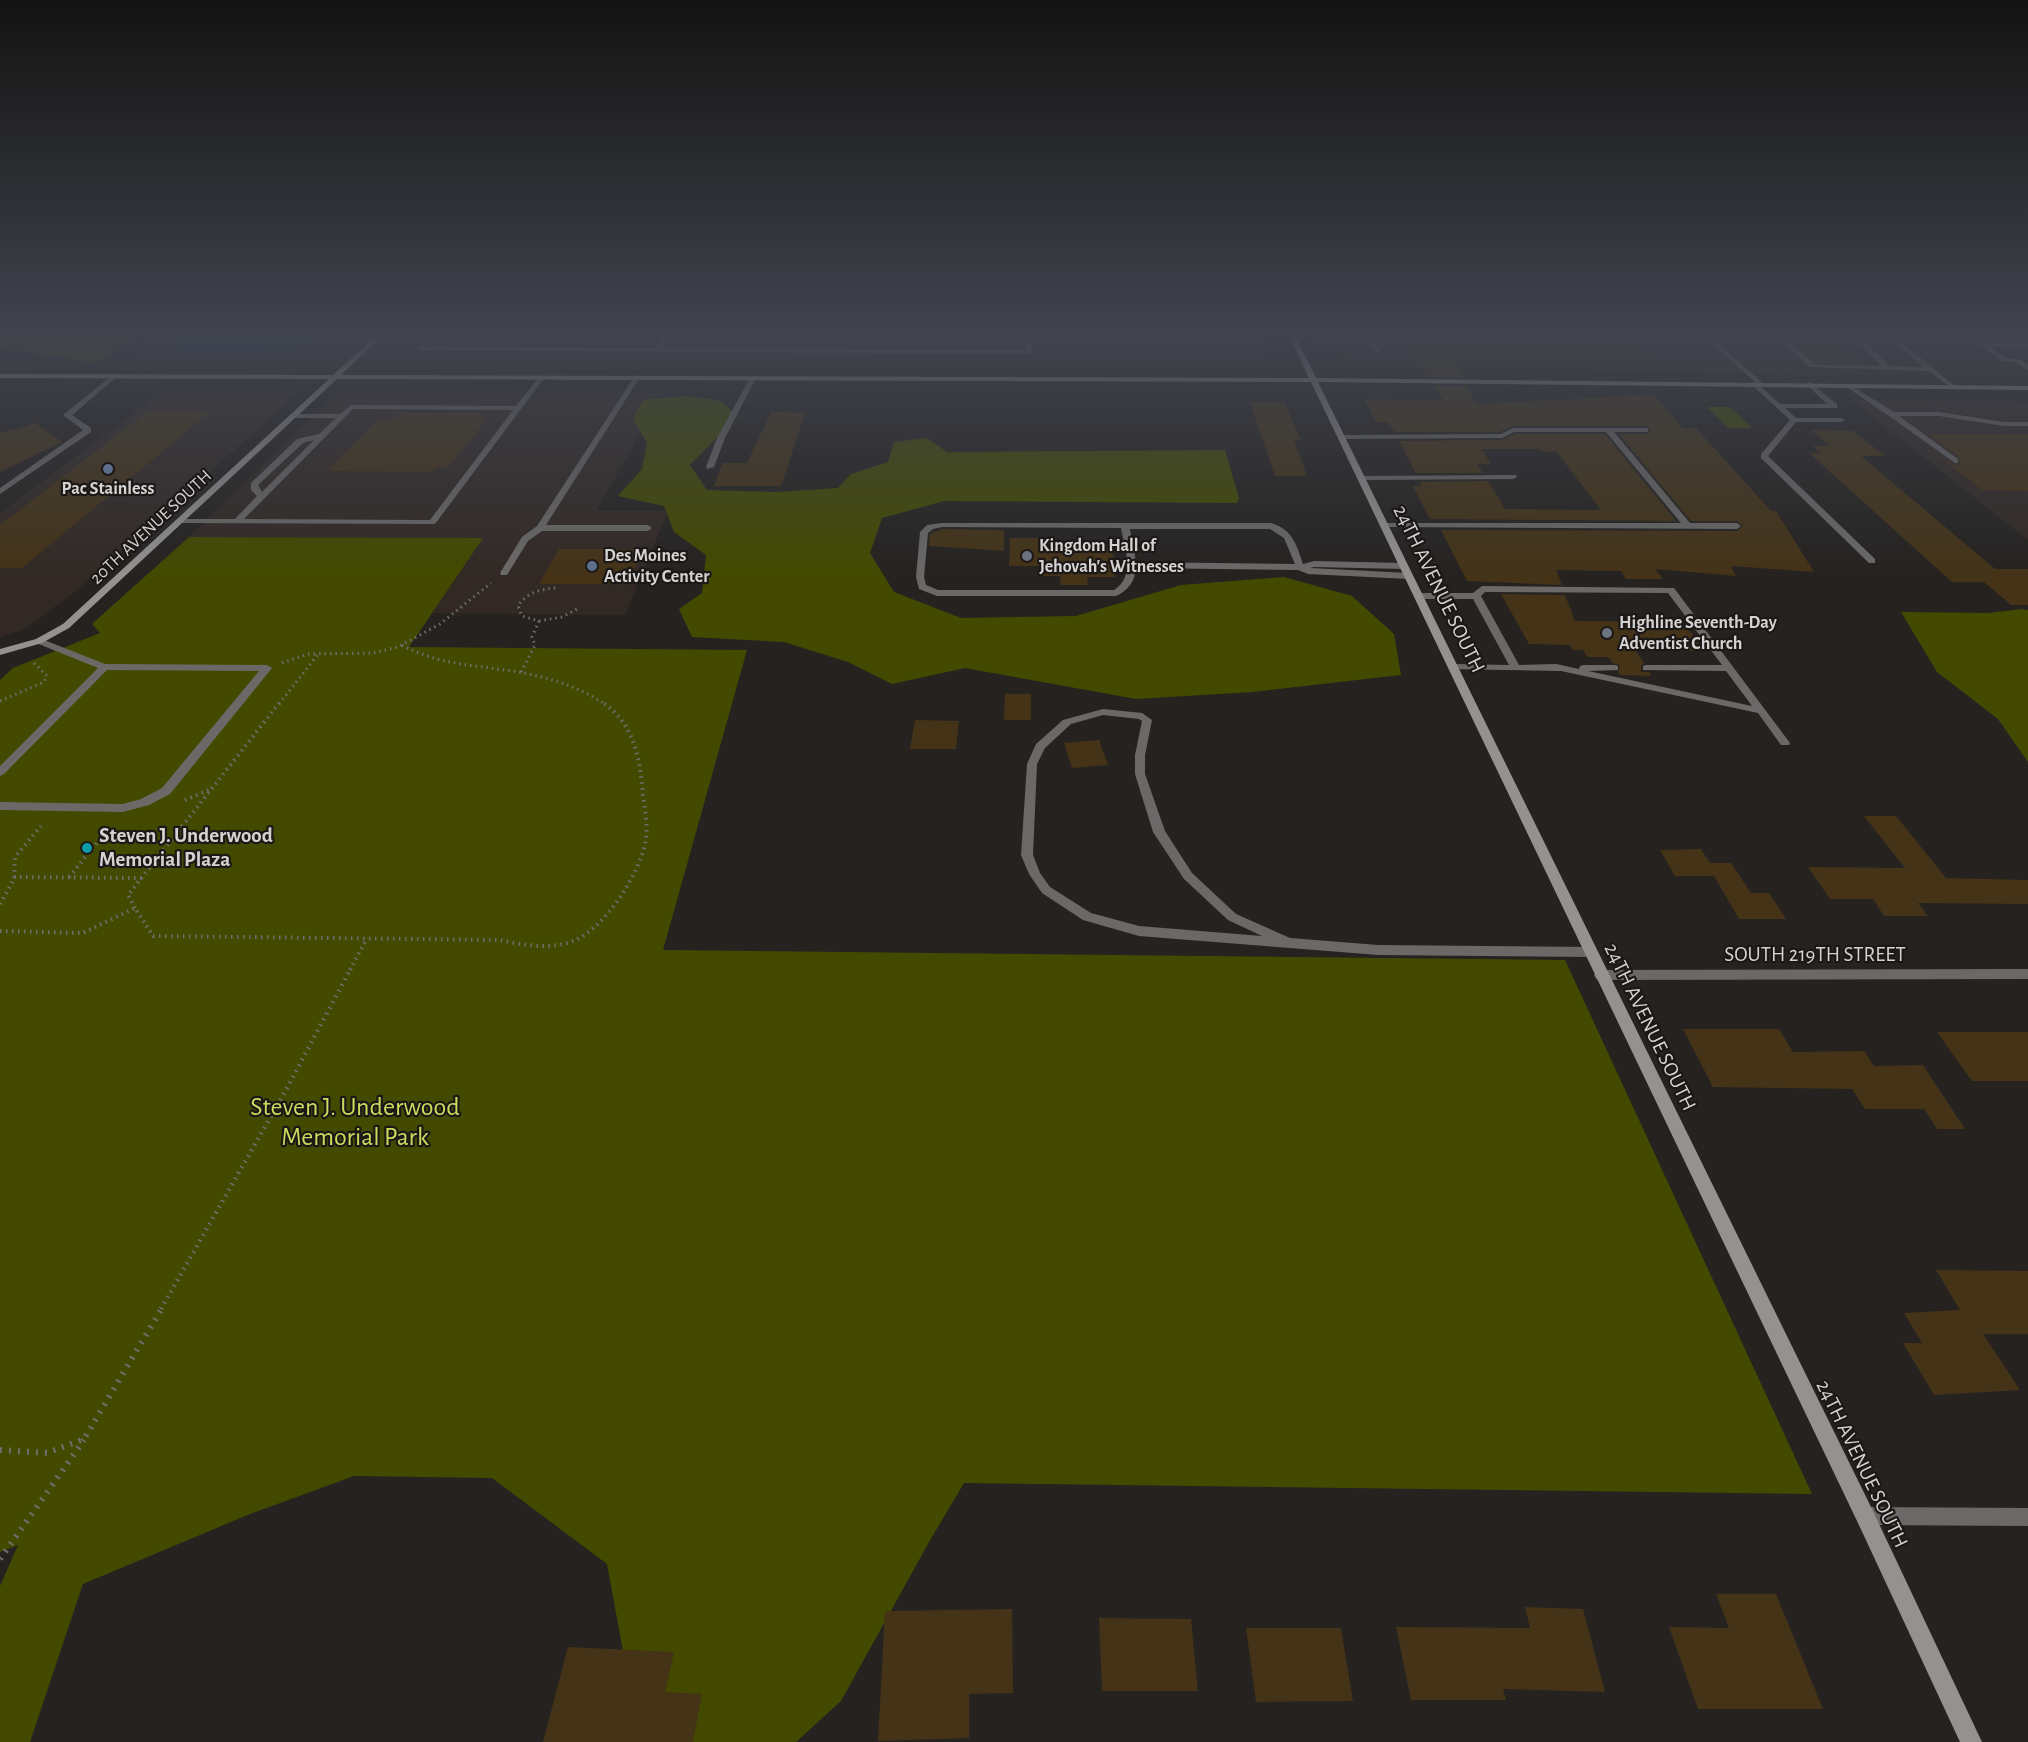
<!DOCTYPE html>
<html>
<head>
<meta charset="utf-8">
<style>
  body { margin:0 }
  canvas { display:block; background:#252220 }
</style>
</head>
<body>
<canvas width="2028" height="1742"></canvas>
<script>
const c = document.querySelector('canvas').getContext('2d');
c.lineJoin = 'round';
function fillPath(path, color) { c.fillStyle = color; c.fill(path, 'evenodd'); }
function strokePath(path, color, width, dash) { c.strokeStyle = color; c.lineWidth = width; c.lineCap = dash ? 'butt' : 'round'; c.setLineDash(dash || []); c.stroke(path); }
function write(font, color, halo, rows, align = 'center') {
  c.font = font + ' "Alegreya Sans",sans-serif'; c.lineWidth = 4.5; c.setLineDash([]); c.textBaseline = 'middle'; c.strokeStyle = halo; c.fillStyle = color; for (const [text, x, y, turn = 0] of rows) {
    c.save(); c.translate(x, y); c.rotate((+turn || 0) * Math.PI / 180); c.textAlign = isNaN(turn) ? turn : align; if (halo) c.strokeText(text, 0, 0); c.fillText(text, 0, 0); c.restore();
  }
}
fillPath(new Path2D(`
  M168 331H1259L1270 362 121 364Z
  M1308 331H2011L2028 343V377L1388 368 1333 353Z
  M168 388 303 389 75 592 23 630 0 637V513Z
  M340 390 663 393 597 510 668 511 625 615 432 613 482 538 189 537Z
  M1851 399 2028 402V540Z`), '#322925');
fillPath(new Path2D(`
  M0 331H143L95 363 0 347Z
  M687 396 720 401 738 416 690 465 707 490 775 492 838 488 851 474 888 462 894 442 927 438 947 452 1225 450 1239 498 1237 503 944 501 882 518 870 553 894 592 961 618 1076 616 1181 585 1284 577 1352 596 1394 634 1401 675 1252 692 1136 699 965 668 892 684 848 662 784 642 692 637 679 609 702 593 706 555 674 532 664 506 618 496 642 469 647 443 633 419 643 400Z
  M1707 407H1730L1752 428H1728Z
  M189 537 483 538 409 647 747 650 663 950 1565 960 1812 1494 964 1483 929 1542 841 1701 796 1742H663L638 1732 607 1564 492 1478 354 1476 250 1514 83 1584 30 1742H0V1586L18 1545 0 1552V680L13 668 100 633 92 624Z
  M2022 609 2028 610V762L1998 719 1937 672 1901 612 1988 613Z`), '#434a00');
fillPath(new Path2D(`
  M187 331H323C316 336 308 343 300 346 286 352 190 355 175 350L173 347Z`), '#0a4170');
fillPath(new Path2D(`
  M1398 331H1623L1652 359H1456L1464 377H1428Z
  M1782 331 1824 333 1855 363H1816Z
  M1434 386H1467L1475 404 1654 395 1683 428H1696L1771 511H1776L1814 572 1731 566 1736 576 1655 569 1663 579H1626L1621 571 1556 570 1562 585 1467 581 1441 530 1737 531 1743 526 1737 521H1691L1619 434H1648L1650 432 1648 426H1513L1500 432H1394L1389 422H1376L1364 399 1443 400Z
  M1250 402H1284L1301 440H1294L1307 476H1275Z
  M147 412H210L22 568H0V525Z
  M771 412 805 413 781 486H714L723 463H747Z
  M400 413H480L476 418H488L448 467H437L432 472 328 471 378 419H394Z
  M35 423 62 442 0 472V433Z
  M1811 430 1853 431 1885 456H1861L1995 569H2028V605H2011L1984 582H1952L1809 453H1821L1813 446H1830Z
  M1515 434H1605L1676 521 1430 519 1413 486H1422L1420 482 1488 481 1505 509 1601 510 1556 451 1543 452 1539 449H1481L1491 464H1477L1483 473H1416L1399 441 1502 440Z
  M1929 434H2028V491L1982 490 1929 448 1954 465H1960L1959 457Z
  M942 529 1004 530V551L929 546 930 534Z
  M1010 538H1055V546H1112L1115 577H1087L1088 585H1061L1060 576H1043V566H1009Z
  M559 549H644L627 584H539Z
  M1501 594 1565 595 1575 621 1683 622 1704 651 1635 650 1644 663 1641 666V672H1649L1651 676 1620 675 1618 672 1620 665 1612 663 1608 657H1587L1583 650H1573L1570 645 1529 644Z
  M1005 694H1031V720H1004Z
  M915 720 959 721 956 749H910Z
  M1099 740 1108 765 1072 768 1064 743Z
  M1864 816H1896L1946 878 2028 880V904L1918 903 1928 916H1884L1873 899H1830L1808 867 1905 868Z
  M1701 849 1710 863H1731L1751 893H1769L1786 919H1739L1714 876H1675L1660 850Z
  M1683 1029H1779L1793 1052 1864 1051 1874 1066 1923 1065 1965 1129H1937L1924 1109H1865L1852 1089 1713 1087Z
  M1937 1032H2028V1081H1972Z
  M1936 1270 2028 1271V1334H1983L2020 1390 1934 1395 1903 1343H1922L1904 1313 1960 1310Z
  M1716 1594H1776L1823 1709H1698L1669 1627 1729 1628Z
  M1525 1607 1583 1609 1605 1692 1503 1689 1506 1700H1411L1396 1627 1530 1628Z
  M1012 1609 1013 1693 969 1694V1738L878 1741 885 1611Z
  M1099 1618 1191 1619 1198 1691H1102Z
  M1246 1628H1341L1353 1701 1256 1702Z
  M568 1647 674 1652 665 1692 702 1694 693 1742H543Z`), '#443317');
strokePath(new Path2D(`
  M1825 340 1836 339`), '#706d6c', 2, [1, 3]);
strokePath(new Path2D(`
  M539 621 562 617 577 609
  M402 645C434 663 469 665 505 670 541 675 574 684 605 704
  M282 663 308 654 373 653 398 647 440 624 491 583
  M521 672 535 645 532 637 539 621 522 616 518 606C527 592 541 589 557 588
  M0 701 44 682 47 676 33 662
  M279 704 319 653`), '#706d6c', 3, [1.5, 4]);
strokePath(new Path2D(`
  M185 800 211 789
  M14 877 142 878
  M69 877 110 827
  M0 904 14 879 15 857 41 826
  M135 908 128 895 280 702
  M0 931 83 933 135 908 153 936 500 940C522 945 551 950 573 941 605 929 640 873 646 840 648 825 645 810 643 795 640 759 635 724 602 702
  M350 970 367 938`), '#706d6c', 4, [1.5, 4.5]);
strokePath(new Path2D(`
  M161 1309 286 1090 351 968`), '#706d6c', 4.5, [1.5, 5]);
strokePath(new Path2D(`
  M0 1450 47 1453 84 1439 162 1308
  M0 1559 84 1440`), '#706d6c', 6, [2, 7]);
fillPath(new Path2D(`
  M433 331H440L425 347 655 348 666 331H672L661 348 1026 350 1025 331H1031L1032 352 1029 354 417 350V348Z
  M1363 331H1369L1380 352H1376Z
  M1697 331H1704L1763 383V385L1760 386 1780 404H1827L1807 385V383L1809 382 1837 404V408H1785L1796 418H1841L1845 420 1841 422H1796L1768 456 1875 559V563H1869L1761 458V454L1790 420 1751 384 1755 382Z
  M1772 331H1779L1815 365 1882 366 1846 331H1853L1890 366 1924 367 1881 331H1888L1956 387 1951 388 1929 371 1809 367Z
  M2028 334V338H2017L2028 344V347H1990L2006 358 2019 359 2028 365V370L2015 362 2002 361 1980 345 1983 343 2018 344 2008 337V335Z
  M637 375 640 377 546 525H648L652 528 648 531H542L528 541 507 575H501L500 573 522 537 537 526 634 377Z
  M540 376 545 377 435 524 179 523 175 521 179 519H235L257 496 251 490V483L297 439 319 434 336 418H294L290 416 291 414H340L351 405 516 406ZM353 409 513 410 430 520 244 519ZM314 440 262 492 258 485 303 443Z
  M753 376 756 378 725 438 714 467 707 469 706 467 717 438 750 378Z
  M1847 383 1894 412H1939L2004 422H2028V426H2004L1939 416H1899L1958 459V463H1955L1889 416 1845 386 1844 385Z
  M1516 475 1517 477 1513 479 1362 480 1358 478 1362 476Z
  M942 523H1271C1292 529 1297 545 1303 564L1314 561 1404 563 1408 566 1404 569 1314 567 1310 568 1409 573 1413 576 1409 579 1308 574 1298 570 1136 568C1135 581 1128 591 1116 596H937L919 589 916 577 920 532 927 525ZM942 527 1121 528C1125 550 1136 576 1114 590H938L926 585 924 577 928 533 933 529ZM1130 529H1270L1284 538 1295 564 1136 562Z
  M1482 586 1674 588 1790 743 1789 745H1781L1758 713 1561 671 1450 669 1448 667 1453 664 1509 665 1473 599H1419L1414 596 1419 593H1473ZM1485 592 1668 593 1722 665H1646L1643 666V670L1726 671 1752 706 1588 671 1618 670V666L1615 665H1583L1580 666 1579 669 1556 664 1519 665 1481 596Z
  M39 638 105 664 267 665 272 668 170 794 149 805 123 812 0 810V802L123 804 141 799 162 788 259 671 107 670 4 774 0 776V766L98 668 36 643V639Z
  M1103 709 1142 713 1152 720 1145 755V774L1165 831 1192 873 1236 914 1290 938 1378 945 1590 947 1595 949 1596 952 1595 955 1590 957 1378 955 1139 936 1083 920 1042 893 1029 874 1021 855 1027 764 1036 744 1063 720ZM1103 715 1139 719 1142 721 1135 755V774L1153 832 1184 879 1228 920 1262 936 1139 926 1091 913 1050 887 1040 873 1033 855 1037 764 1045 748 1071 724Z`), '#6b6968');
fillPath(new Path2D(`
  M114 374 119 375 72 415 91 428V432L0 494V488L83 430 63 415Z
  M1513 428H1648V432H1614L1690 523H1737L1741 526 1737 529 1385 527 1381 525 1382 523H1681L1606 432H1514L1502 438 1342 439 1338 437 1342 435 1501 434Z
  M2028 969V979L1601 980 1596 979 1594 975 1596 971 1601 970Z
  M1865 1507 2028 1508V1526L1865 1525 1858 1523 1856 1516 1858 1509Z`), '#6b6968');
fillPath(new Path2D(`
  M381 331H388L341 375 1309 378 1287 331H1293L1316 378 2028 386V390L1318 382 1872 1509 1982 1742H1960L1858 1523 1311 382 337 379 69 628 42 643 0 655V649L36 639 63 624 329 379 0 378V374L333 375Z`), '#949190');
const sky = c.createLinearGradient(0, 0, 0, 575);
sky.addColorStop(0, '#141312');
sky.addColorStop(0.58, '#40444e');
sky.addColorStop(1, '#40444e00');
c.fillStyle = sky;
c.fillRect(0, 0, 2028, 575);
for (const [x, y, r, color] of [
  [108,469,6,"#5c6f8a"],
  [1027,556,6,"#6b7280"],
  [592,566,6,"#5c6f8a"],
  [1607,633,6,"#6b7280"],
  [87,848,6,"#0f9aa8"]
]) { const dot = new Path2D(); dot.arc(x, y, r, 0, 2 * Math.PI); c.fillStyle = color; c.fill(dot); strokePath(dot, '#1c1817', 2); }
write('bold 18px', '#d5d3d2', '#1c1817', [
  ["Pac Stainless",108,489,"center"],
  ["Kingdom Hall of",1039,546],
  ["Jehovah's Witnesses",1039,567],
  ["Des Moines",604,556],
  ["Activity Center",604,577],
  ["Highline Seventh-Day",1619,623],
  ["Adventist Church",1619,644]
], 'left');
write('18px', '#d5d3d2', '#1c1817', [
  ["20TH AVENUE SOUTH",151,527,-43]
]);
write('21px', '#d5d3d2', '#1c1817', [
  ["24TH AVENUE SOUTH",1439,589,64],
  ["SOUTH 219TH STREET",1815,955],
  ["24TH AVENUE SOUTH",1650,1027,64],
  ["24TH AVENUE SOUTH",1862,1464,64]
]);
write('bold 21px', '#d5d3d2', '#1c1817', [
  ["Steven J. Underwood",99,836],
  ["Memorial Plaza",99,860]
], 'left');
write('26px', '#cbdc5d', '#1c1817', [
  ["Steven J. Underwood",355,1107],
  ["Memorial Park",355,1137]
]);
</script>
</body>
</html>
